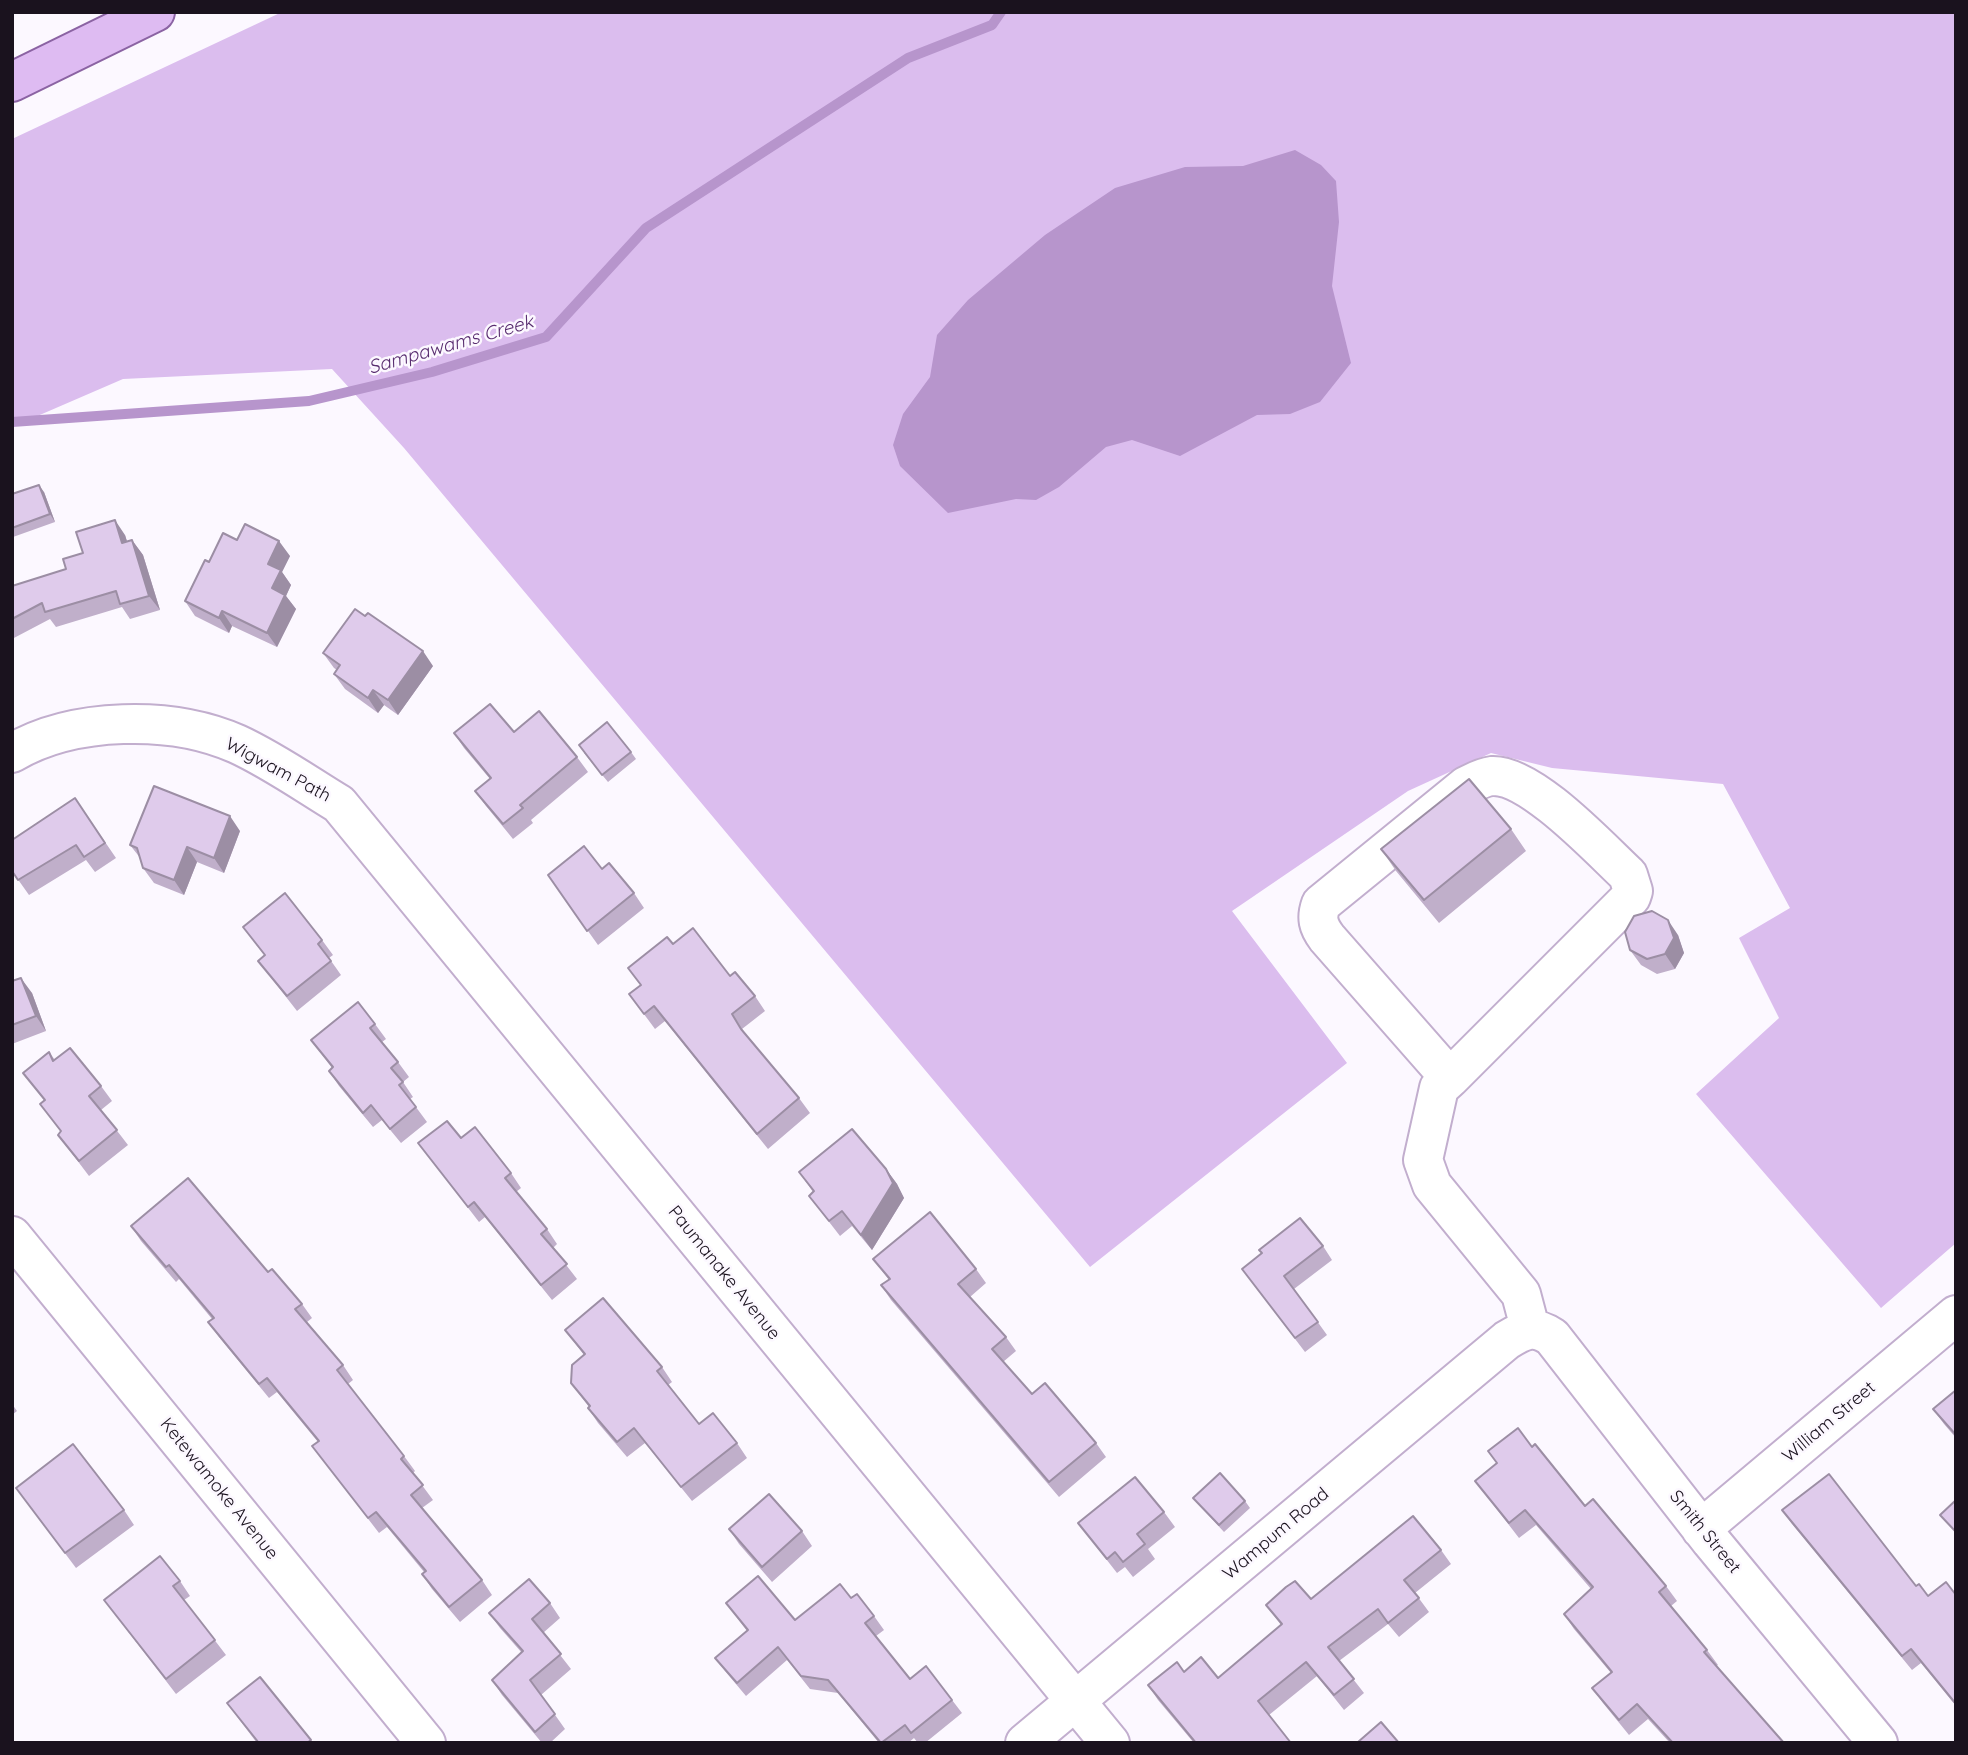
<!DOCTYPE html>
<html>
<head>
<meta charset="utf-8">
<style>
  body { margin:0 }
  #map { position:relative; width:1968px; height:1755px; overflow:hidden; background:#fcf8ff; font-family:Quicksand,sans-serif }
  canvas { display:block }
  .frame { position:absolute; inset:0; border:14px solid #1a121e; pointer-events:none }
</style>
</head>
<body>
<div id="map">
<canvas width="1968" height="1755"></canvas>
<div class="frame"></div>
</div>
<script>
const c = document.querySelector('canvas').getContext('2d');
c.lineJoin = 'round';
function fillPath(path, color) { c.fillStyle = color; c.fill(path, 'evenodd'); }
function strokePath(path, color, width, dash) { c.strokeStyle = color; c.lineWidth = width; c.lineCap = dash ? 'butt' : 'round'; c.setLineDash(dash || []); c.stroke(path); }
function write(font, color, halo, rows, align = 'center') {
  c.font = font + ' Quicksand,sans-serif'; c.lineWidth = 5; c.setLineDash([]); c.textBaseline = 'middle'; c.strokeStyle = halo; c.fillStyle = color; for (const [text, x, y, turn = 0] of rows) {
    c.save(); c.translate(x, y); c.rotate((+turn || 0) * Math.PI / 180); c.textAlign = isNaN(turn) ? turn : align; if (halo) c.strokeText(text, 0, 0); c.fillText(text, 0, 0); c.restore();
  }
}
fillPath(new Path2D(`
  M282 12H1956V1243L1881 1308 1696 1094 1779 1018 1739 938 1790 908 1723 784 1552 768 1491 753 1408 791 1232 911 1347 1063 1090 1267 404 448 332 369 123 379 12 427V139Z`), '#dbbdee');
fillPath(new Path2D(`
  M1295 150 1321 165 1336 181 1339 222 1332 286 1351 363 1320 402 1290 414 1257 415 1180 456 1132 440 1106 447 1059 487 1036 500 1016 499 948 513 900 466 893 445 903 414 930 377 937 335 968 300 1045 235 1115 188 1185 167 1243 166Z`), '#b795cc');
strokePath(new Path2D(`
  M12 422 309 401 432 372 546 337 646 228 908 58 992 25 1001 12`), '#b795cc', 10);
const minor = new Path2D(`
  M12 753C73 717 172 715 237 744 272 760 306 784 339 804L1110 1743
  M1450 1078 1327 938C1318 926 1316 918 1321 904L1466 786C1474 782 1483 777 1492 776 1531 774 1600 849 1628 875L1633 891 1631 897 1450 1078 1439 1088 1423 1160 1432 1185 1521 1294 1530 1328
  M12 1236 426 1743
  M1701 1529 1956 1315
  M1025 1743 1507 1340C1525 1329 1534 1325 1552 1337L1711 1541 1878 1743`);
const major = new Path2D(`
  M12 82 155 12`);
strokePath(minor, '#c2aece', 42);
strokePath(major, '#8b63a3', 42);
strokePath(minor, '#fff', 38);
strokePath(major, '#debbf2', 38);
fillPath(new Path2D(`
  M44 492 55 522 13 537 12 535V494Z
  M125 535 127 541 132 540 143 555 160 610 130 619 122 607 56 627 50 619 12 639V586L66 569 83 553Z
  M237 540 290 556 282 572 291 585 286 596 296 609 277 647 232 626 229 633 195 616 185 601 209 562Z
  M323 653 433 666 398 715 384 705 378 713 345 689 334 674 337 670 334 668Z
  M514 732 577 757 588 772 531 820 533 823 513 839 486 806 475 791 490 779 464 748 454 733Z
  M631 752 636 759 608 782 584 753Z
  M75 798 116 858 95 872 86 860 29 895 12 871Z
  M1511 829 1526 851 1439 923 1396 871 1381 849Z
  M240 831 224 873 197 862 184 895 154 883 143 868 141 859 130 845Z
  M602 869 634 893 644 908 598 945 548 875Z
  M243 927 322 940 333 955 329 958 341 975 297 1011 258 961 265 956Z
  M1678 935 1684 953 1675 969 1657 974 1641 965 1630 950Z
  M673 944 730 976 755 996 765 1011 742 1029 747 1036 799 1098 810 1113 768 1149 665 1021 655 1029 629 994 641 986 628 968Z
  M12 977 14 981 32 993 46 1031 12 1044Z
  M375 1024 386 1039 382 1042 398 1062 409 1077 403 1082 413 1097 410 1099 427 1122 401 1143 382 1120 373 1127 339 1086 329 1071 332 1068 311 1040Z
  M49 1052 55 1060 101 1086 112 1101 101 1110 128 1145 89 1176 58 1135 61 1132 40 1104 44 1100 23 1073Z
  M461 1138 511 1173 521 1188 516 1192 547 1229 557 1244 553 1248 577 1279 552 1300 485 1217 479 1222 418 1143Z
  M886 1169 897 1184 904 1198 872 1250 852 1226 840 1236 809 1196 813 1192 799 1172Z
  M131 1226 268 1272 302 1304 312 1318 307 1322 343 1365 353 1380 348 1384 404 1456 415 1471 413 1473 433 1500 422 1508 482 1580 492 1595 460 1622 432 1589 422 1574 424 1572 387 1527 379 1533 312 1446 318 1442 277 1392 269 1398 219 1337 208 1322 212 1319 179 1279 176 1282 141 1241Z
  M1323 1246 1332 1260 1294 1289 1327 1335 1305 1352 1242 1269 1262 1253Z
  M873 1259 976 1269 986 1283 970 1297 1006 1337 1016 1351 1003 1362 1032 1394 1096 1443 1106 1457 1059 1497 891 1300 881 1285 889 1280Z
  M565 1330 662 1367 672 1382 668 1385 699 1424 737 1443 747 1458 692 1501 645 1443 627 1457 598 1423 588 1408 589 1407 571 1383 584 1355Z
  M1956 1390V1438L1944 1424 1933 1409Z
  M12 1404 17 1411 12 1415Z
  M1532 1447 1585 1506 1666 1586 1677 1601 1671 1606 1707 1650 1718 1665 1716 1666 1784 1743H1670L1648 1719 1629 1735 1603 1703 1592 1688 1611 1673 1574 1629 1564 1614 1591 1589 1536 1525 1519 1538 1475 1481 1497 1463 1488 1451Z
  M16 1488 124 1510 134 1525 76 1568Z
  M1193 1498 1245 1501 1250 1508 1224 1532 1199 1505Z
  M1782 1510 1916 1586 1928 1596 1956 1595V1706L1921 1663 1912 1670 1792 1524Z
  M1164 1512 1175 1527 1148 1549 1155 1559 1133 1577 1125 1567 1117 1573 1078 1523Z
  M729 1529 802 1531 812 1546 772 1582 739 1544Z
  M1441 1550 1451 1564 1415 1593 1429 1612 1399 1637 1388 1624 1339 1661 1364 1693 1344 1710 1317 1676 1269 1715 1291 1743H1194L1158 1700 1148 1685 1184 1672 1218 1678 1281 1625 1266 1605 1311 1599Z
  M180 1581 190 1596 184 1600 226 1655 176 1694 104 1600Z
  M851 1598 874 1616 884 1630 876 1636 910 1679 952 1700 962 1713 925 1743H918L914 1738 908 1743H879L838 1693 810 1689 787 1660 746 1696 725 1671 715 1658 747 1631 726 1603 795 1620Z
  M550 1603 560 1618 543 1633 571 1669 541 1695 565 1729 550 1743H542L502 1695 492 1680 522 1653 500 1628 489 1613Z
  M260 1677 313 1743H257L238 1718 227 1703Z`), '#c0afca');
fillPath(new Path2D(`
  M39 485 44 492 55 522 50 514Z
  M115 520 125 535 132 558 122 543Z
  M132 540 143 555 160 610 149 596Z
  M279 541 290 556 282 572 291 585 286 596 296 609 277 647 267 633 272 588 268 564Z
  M222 611 232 626 229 633 219 618Z
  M423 651 433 666 398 715 388 700Z
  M373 690 384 705 378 713 368 698Z
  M230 816 240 831 224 873 214 858Z
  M187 847 197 862 184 895 174 880Z
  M1668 920 1678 935 1684 953 1675 969 1665 954Z
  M21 978 32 993 46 1031 36 1016Z
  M886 1169 897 1184 904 1198 872 1250 861 1235Z`), '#9c8ea4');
const building = new Path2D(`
  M39 485 50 514 12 528V494Z
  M115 520 122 543 132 540 149 596 120 604 116 591 45 612 42 603 12 619V586L66 569 63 559 83 553 76 532Z
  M245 524 279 541 268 564 281 570 272 588 285 595 267 633 222 611 219 618 185 601 205 560 209 562 223 533 237 540Z
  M355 609 365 616 368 613 423 651 388 700 373 690 368 698 334 674 340 665 323 653Z
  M490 704 514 732 539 711 577 757 520 805 523 808 503 824 475 791 491 778 454 733Z
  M607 722 631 752 602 775 579 745Z
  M1469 779 1511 829 1424 900 1381 849Z
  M154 786 230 816 214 858 187 847 174 880 143 868 137 848 130 845Z
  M75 798 105 843 84 857 76 845 18 880 12 871V840Z
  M584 846 602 869 609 863 634 893 587 931 548 875Z
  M285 893 322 940 318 944 331 961 287 996 258 961 265 955 243 927Z
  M1652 911 1668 920 1674 938 1665 954 1647 959 1630 950 1625 932 1634 916Z
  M693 928 730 976 735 972 755 996 732 1014 741 1029 799 1098 757 1134 654 1006 644 1014 629 994 641 985 628 968 667 937 673 944Z
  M21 978 36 1016 12 1025V981Z
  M358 1002 375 1024 370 1028 398 1062 391 1068 403 1082 399 1085 416 1107 390 1129 371 1105 363 1113 329 1071 333 1067 311 1040Z
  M70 1048 101 1086 89 1096 117 1130 79 1161 58 1135 61 1131 40 1104 45 1100 23 1073 49 1052 53 1061Z
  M447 1121 461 1138 475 1127 511 1173 505 1178 547 1229 541 1234 567 1264 541 1285 474 1202 468 1207 418 1143Z
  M852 1129 886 1169 893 1183 861 1235 842 1211 829 1221 809 1196 814 1191 799 1172Z
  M188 1178 268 1272 272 1269 302 1304 295 1309 343 1365 337 1370 404 1456 401 1459 423 1485 411 1495 482 1580 449 1607 422 1574 426 1571 376 1512 368 1518 312 1446 319 1441 267 1378 259 1384 208 1322 214 1318 169 1265 166 1267 131 1226Z
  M930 1212 976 1269 958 1284 1006 1337 992 1349 1032 1394 1045 1383 1096 1443 1049 1482 881 1285 890 1279 873 1259Z
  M1300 1218 1323 1246 1284 1276 1318 1322 1295 1338 1242 1269 1262 1253 1259 1250Z
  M603 1298 662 1367 657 1371 699 1424 713 1413 737 1443 681 1487 634 1428 617 1442 588 1408 590 1406 571 1383 572 1365 585 1354 565 1330Z
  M1956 1390V1435L1933 1409Z
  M1518 1428 1532 1447 1535 1444 1585 1506 1593 1499 1666 1586 1659 1592 1707 1650 1704 1652 1784 1743H1673L1637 1704 1619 1720 1592 1688 1612 1672 1564 1614 1593 1587 1525 1510 1509 1523 1475 1481 1497 1463 1488 1451Z
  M73 1444 124 1510 65 1553 16 1488Z
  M1220 1473 1245 1501 1219 1525 1193 1498Z
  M1829 1474 1916 1586 1919 1584 1928 1596 1946 1582 1956 1595V1704L1911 1649 1902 1656 1782 1510Z
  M1135 1477 1164 1512 1137 1534 1145 1544 1123 1562 1115 1552 1107 1559 1078 1523Z
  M769 1494 802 1531 762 1567 729 1529Z
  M1956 1500V1532L1940 1515Z
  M1413 1516 1441 1550 1404 1580 1419 1598 1388 1623 1378 1609 1328 1647 1354 1679 1334 1695 1306 1662 1258 1701 1291 1743H1196L1148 1685 1177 1662 1184 1672 1201 1657 1218 1678 1282 1624 1266 1605 1286 1587 1295 1581 1311 1599Z
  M160 1556 180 1581 173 1586 215 1640 166 1679 104 1600Z
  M758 1576 795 1620 840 1584 851 1598 857 1594 874 1616 865 1623 910 1679 926 1666 952 1700 911 1733 905 1725 881 1743 828 1680 801 1676 778 1647 737 1683 715 1658 748 1630 726 1603Z
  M529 1579 550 1603 532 1619 561 1654 530 1680 555 1714 535 1732 492 1680 523 1651 489 1613Z
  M260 1677 311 1740 307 1743H259L227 1703Z
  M1381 1722 1399 1743H1359L1358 1742Z`);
fillPath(building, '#dfcbeb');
strokePath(building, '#9c8ea4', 2);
write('18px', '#1a121e', '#fcf8ff', [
  ["Wigwam Path",278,770,28],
  ["Paumanake Avenue",724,1273,51],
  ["William Street",1829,1422,-40],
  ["Ketewamoke Avenue",219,1489,51],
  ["Smith Street",1705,1532,51],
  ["Wampum Road",1276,1534,-40]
]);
write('italic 19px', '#592d70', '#fcf8ff', [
  ["Sampawams Creek",451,345,-16]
]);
</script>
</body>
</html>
